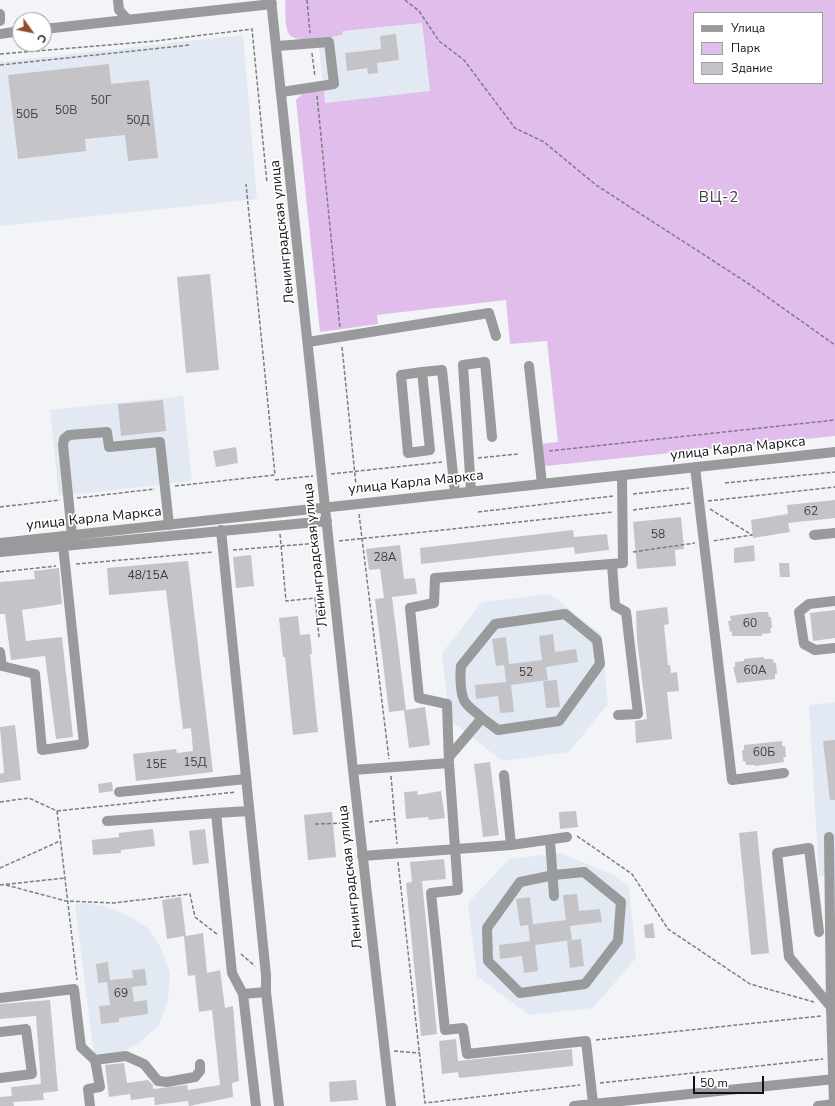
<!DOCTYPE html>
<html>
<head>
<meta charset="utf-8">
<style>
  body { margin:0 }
  #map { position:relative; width:835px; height:1106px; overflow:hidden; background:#f2f4f8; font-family:"Nunito Sans",sans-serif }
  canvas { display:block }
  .legend { position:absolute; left:693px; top:12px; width:130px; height:72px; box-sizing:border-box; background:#fff; border:1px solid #a0a1a1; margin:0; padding:5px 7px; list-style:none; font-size:12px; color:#121314 }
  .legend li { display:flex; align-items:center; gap:8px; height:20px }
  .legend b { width:20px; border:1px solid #a0a1a1 }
  .north { position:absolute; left:12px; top:12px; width:40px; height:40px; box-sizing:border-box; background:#fff; border:1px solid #a0a1a1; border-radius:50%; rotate:123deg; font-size:11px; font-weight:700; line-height:16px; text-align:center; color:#121314 }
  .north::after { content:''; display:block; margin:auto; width:14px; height:18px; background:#934c28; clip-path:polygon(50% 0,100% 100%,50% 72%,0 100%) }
  .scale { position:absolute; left:693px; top:1076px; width:71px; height:18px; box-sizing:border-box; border:2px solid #121314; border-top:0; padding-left:5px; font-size:12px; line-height:14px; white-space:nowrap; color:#121314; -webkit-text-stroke:3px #fff; paint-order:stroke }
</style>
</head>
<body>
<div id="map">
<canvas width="835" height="1106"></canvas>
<ul class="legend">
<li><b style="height:5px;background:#989a9b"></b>Улица</li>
<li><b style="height:11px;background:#e1bdeb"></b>Парк</li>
<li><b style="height:11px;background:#c4c4c8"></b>Здание</li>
</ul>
<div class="north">С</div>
<div class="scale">50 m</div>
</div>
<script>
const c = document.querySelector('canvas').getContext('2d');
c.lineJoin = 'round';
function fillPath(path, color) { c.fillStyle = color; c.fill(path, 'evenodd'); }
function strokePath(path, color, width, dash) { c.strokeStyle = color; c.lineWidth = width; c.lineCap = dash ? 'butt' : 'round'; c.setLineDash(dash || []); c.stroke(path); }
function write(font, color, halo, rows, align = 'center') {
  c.font = font + ' "Nunito Sans",sans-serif'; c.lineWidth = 3.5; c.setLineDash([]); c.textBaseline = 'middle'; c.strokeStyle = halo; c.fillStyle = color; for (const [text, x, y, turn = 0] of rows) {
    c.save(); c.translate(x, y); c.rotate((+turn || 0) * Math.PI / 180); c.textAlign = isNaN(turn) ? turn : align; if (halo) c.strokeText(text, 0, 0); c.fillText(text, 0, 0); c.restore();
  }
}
fillPath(new Path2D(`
  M422 23 430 92 325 103 318 38 342 35 343 31Z
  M243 35 257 199 0 226V62Z
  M183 396 192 481 59 496 50 410Z
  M550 594 601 634 608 704 569 752 502 761 449 719 442 653 482 602Z
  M835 702V895L832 878 829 874 819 876 809 705Z
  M560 853 612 874 629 887 636 958 593 1008 529 1015 477 976 468 903 509 859Z
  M86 903 107 907 127 915 148 928 161 948 170 973 168 1000 159 1025 139 1043 126 1050 111 1054 94 1055 75 904Z`), '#e3e9f3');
fillPath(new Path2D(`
  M285 0H835V436L545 466 541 444 558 442 547 341 510 344 506 300 377 315 378 324 320 332 296 100 304 92 324 91 325 103 430 91 422 23 343 31 342 35C330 37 293 46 288 32 284 23 286 9 285 0ZM694 13H822V83H694Z`), '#e1bdeb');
fillPath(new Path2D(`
  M396 34 399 60 377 63 378 73 368 74 367 68 347 71 345 53 381 49 380 36Z
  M109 64 111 84 149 80 158 158 128 161 125 135 85 139 86 151 18 159 8 75Z
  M210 274 219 370 186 373 177 277Z
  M163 400 166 431 121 436 118 404Z
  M236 447 238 463 216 467 213 451Z
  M835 500V518L788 523 790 532 753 538 751 520 788 514 787 505Z
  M681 517 684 549 675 550 676 566 637 569 633 522Z
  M573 530 574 537 607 534 609 550 575 554 574 547 421 564 420 548Z
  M400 545 404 579 415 578 417 594 392 597 406 710 425 707 430 745 409 748 404 710H406L389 712 375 599 384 598 380 569 369 570 366 549Z
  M754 545 755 561 734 563V548Z
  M251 555 254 586 236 588 233 557Z
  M188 561 213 772 136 781 133 754 176 749 177 753 193 751 191 728 183 729 166 590 109 595 107 568Z
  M779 563H789L790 577H780Z
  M59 568 62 604 22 610 26 641 62 637 73 737 56 739 45 656 11 660 5 614H0V582L35 579 34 571Z
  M667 607 669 624 664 625 668 665H670L671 673 677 672 679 691 667 692 672 739 636 743 635 721 647 719 637 641 636 611Z
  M835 610V638L813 641 810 613Z
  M759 612H768L769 617H771L772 628H770L771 633 762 634V636H732V631L730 632 728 621H731L730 616Z
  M298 616 300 635 310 634 312 654H310L318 732 293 735 285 657H283L279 618Z
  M553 634 555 652 576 649 578 662 546 667 548 680 511 685 514 712 500 713 498 696 476 699 475 685 506 682 504 665 496 666 492 639 506 637 509 664 542 660 539 636Z
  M764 657V659H773L774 663H776L777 674H775V679L737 683 733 667H735V662L744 661V659Z
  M557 680 560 707 546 708 543 681Z
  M15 725 21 780 0 783V774L4 773 0 727Z
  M835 740V800H830L823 741Z
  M782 741V746H785L786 757H783L784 762 755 766V765H746L745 761H743L742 750H744V745Z
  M490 762 499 835 483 837 474 764Z
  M112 782 113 791 99 793 98 784Z
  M417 791 418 795 441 791 445 818 429 820 428 817 406 819 404 792Z
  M576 811 578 827 560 829 559 812Z
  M332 812 336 857 308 860 304 815Z
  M153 829 155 846 121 850V853L93 855 92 840 119 837V833Z
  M205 829 209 863 193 865 189 831Z
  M757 831 769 953 751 955 739 833Z
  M444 859 446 879 422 881 437 1034 421 1036 406 883 412 882 410 862Z
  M577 894 579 911 600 909 602 922 570 926 572 940 535 945 538 971 524 973 522 956 500 959 499 945 530 941 528 925 520 926 516 899 530 897 533 924 566 920 563 895Z
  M181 897 186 936 203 933 207 973 220 970 225 1008 233 1006 239 1081 232 1083 233 1097 189 1106 188 1101 155 1105 154 1097 131 1100 130 1094 109 1097 105 1065 124 1063 127 1083 148 1080 153 1085V1089L187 1085 188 1090 220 1085 212 1010 199 1012 195 975 188 976 184 936 167 939 162 900Z
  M653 923 655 938H645L644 925Z
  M581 939 584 966 570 968 567 941Z
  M108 962 110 980 133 978 132 970 145 969 147 985 132 987 134 1002 147 1000 148 1014 119 1018V1022L101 1024 99 1006 110 1005 107 982 98 983 96 964Z
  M50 1000 58 1091 43 1093 44 1100 13 1102 14 1106H0V1097L12 1096 11 1087 41 1084 36 1016 0 1019V1004Z
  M456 1039 458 1061 572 1049 573 1066 459 1078 458 1072 442 1074 439 1041Z
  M356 1080 358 1100 330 1102 329 1082Z`), '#c4c4c8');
strokePath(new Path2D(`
  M307 0 310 33
  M405 0 419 11 439 41 464 60 515 128 544 142 596 185 749 284 835 345
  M312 53 315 77
  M0 54 156 41 252 29 267 183
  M0 65 190 45
  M317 96 340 328
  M342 347 357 495
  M549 451 835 420
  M478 458 518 454
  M331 474 442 462
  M275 480 313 476
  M725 483 835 472
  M175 486 275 475 246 184
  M633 494 689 488
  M77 498 155 489
  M708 501 835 487
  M0 507 60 500
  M710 509 752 535 712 541
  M633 510 691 503
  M478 512 613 496
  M359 514 389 759
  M280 534 286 601 315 598 319 637
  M339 541 613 512
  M233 550 319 543
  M633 552 695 543
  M76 564 213 552
  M0 572 56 566
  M391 776 397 844
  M0 802 29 798 57 811 77 980
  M57 811 236 792
  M369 822 394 819
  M315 824 349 823
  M577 836 632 874 668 929 750 984 814 1002
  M398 862 425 1103 580 1085
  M0 868 60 841
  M0 885 65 878
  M6 885 66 901 113 903 190 894 195 917 218 935
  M241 954 255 966
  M596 1040 821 1016
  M394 1051 420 1053
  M600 1083 823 1059`), '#7c7d80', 1.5, [4, 2]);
strokePath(new Path2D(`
  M118 0 119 10 128 20
  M271 0 353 770 391 1106
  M0 14V21
  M44 29 272 4
  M0 34 20 31
  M277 46 329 42 334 84 282 92
  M308 342 489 313 496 336
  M529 366 542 484
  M422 372 430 450 408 453 401 375Z
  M422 372 442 370 455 493
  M695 467 732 780 784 773
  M471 491 463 365 485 362 492 437
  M221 530 266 975V992L279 1106
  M72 535 63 445 64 439 69 435 107 432 109 447 160 442 169 525
  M814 535 835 533
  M0 543 835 452
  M0 552 327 521
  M612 564 615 606 626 612 638 714 618 715
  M835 601 809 604 799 612 804 644 815 650 835 648
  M0 652 2 666 35 674 42 750 84 744 63 545
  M449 757 482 718 498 730 559 721 600 664 597 640 565 614 495 624 461 666C460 675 460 694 465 702 469 708 477 713 482 718
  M353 770 449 763
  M504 775 511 845
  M119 792 246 779
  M107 821 216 813
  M829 837 831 1007
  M550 840 554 896
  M362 856 511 845 567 837
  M584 872 621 902 618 941 585 984 520 993 488 961 487 928 520 882 554 875Z
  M819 932 809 848 777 853 789 957 831 1007
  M243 994 232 973 216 813 249 811
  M0 998 74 989 81 1047 95 1060 100 1087 88 1089 90 1106
  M0 1032 26 1029 32 1074 0 1078
  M95 1060 126 1056 144 1064 158 1081 167 1082 195 1077 200 1071V1064
  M593 1103 586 1041 467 1054 463 1028 445 1030 431 893 458 890 449 763 447 704 419 698 410 608 434 603 435 578 623 563 622 475
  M834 1104 831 1007 835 1006
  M256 1106 243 994 266 992
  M574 1106 835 1079
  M818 1106 835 1104`), '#989a9b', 10);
write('12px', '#3e3f41', null, [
  ["50Г",101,101],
  ["50В",66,111],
  ["50Б",27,115],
  ["50Д",138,121],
  ["62",811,512],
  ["58",658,535],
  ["28А",385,558],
  ["48/15А",148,576],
  ["60",750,624],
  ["60А",755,671],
  ["52",526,673],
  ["60Б",764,753],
  ["15Д",195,763],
  ["15Е",156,765],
  ["69",121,994]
]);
write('14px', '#121314', '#fff', [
  ["Ленинградская улица",283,232,-96],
  ["улица Карла Маркса",738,449,-6],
  ["улица Карла Маркса",416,483,-6],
  ["улица Карла Маркса",94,519,-6],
  ["Ленинградская улица",316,555,-96],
  ["Ленинградская улица",351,877,-96]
]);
c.letterSpacing = '1px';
write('15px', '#3e4043', '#fff', [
  ["ВЦ-2",719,198]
]);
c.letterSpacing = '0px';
</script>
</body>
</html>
